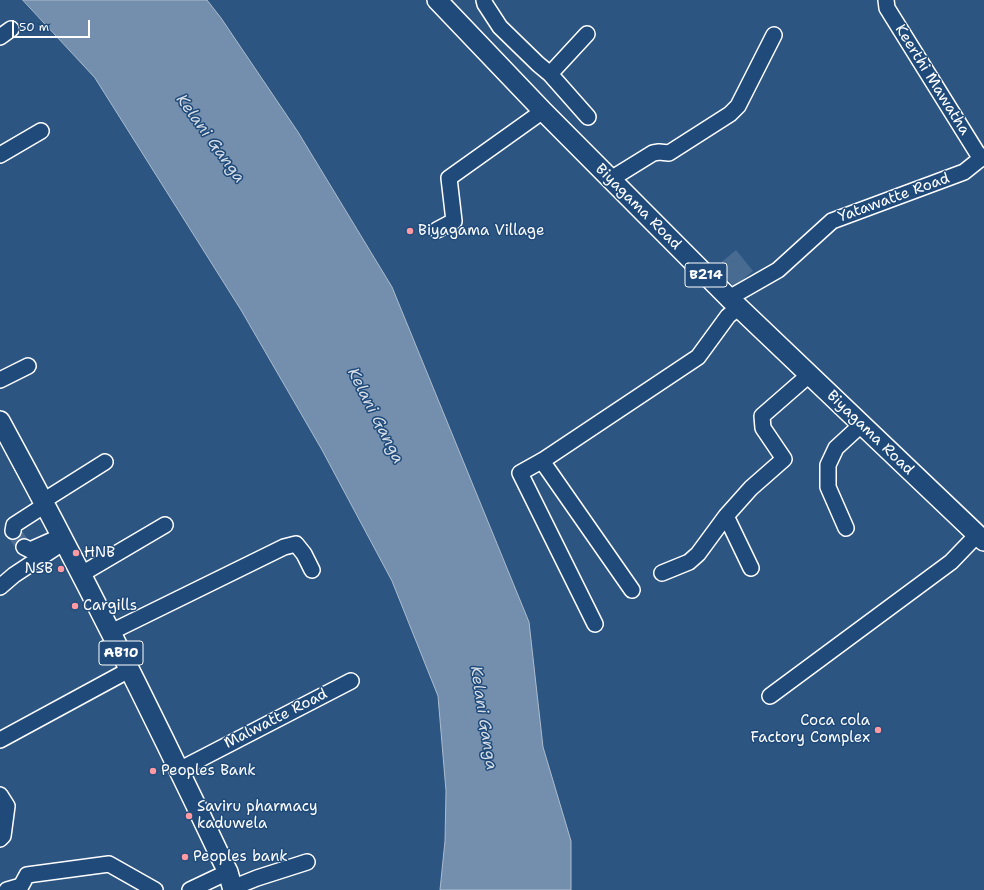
<!DOCTYPE html>
<html>
<head>
<meta charset="utf-8">
<style>
  body { margin:0 }
  #map { position:relative; width:984px; height:890px; overflow:hidden; background:#2c5582; font-family:"Shantell Sans",sans-serif }
  canvas { display:block }
  .scale { position:absolute; left:12px; top:20px; width:78px; height:18px; box-sizing:border-box; border:2px solid #fff; border-top:0; padding-left:5px; font-size:12px; line-height:14px; white-space:nowrap; color:#fff; -webkit-text-stroke:3px #1f4a7a; paint-order:stroke }
</style>
</head>
<body>
<div id="map">
<canvas width="984" height="890"></canvas>
<div class="scale">50 m</div>
</div>
<script>
const c = document.querySelector('canvas').getContext('2d');
c.lineJoin = 'round';
function fillPath(path, color) { c.fillStyle = color; c.fill(path, 'evenodd'); }
function strokePath(path, color, width, dash) { c.strokeStyle = color; c.lineWidth = width; c.lineCap = dash ? 'butt' : 'round'; c.setLineDash(dash || []); c.stroke(path); }
function write(font, color, halo, rows, align = 'center') {
  c.font = font + ' "Shantell Sans",sans-serif'; c.lineWidth = 3; c.setLineDash([]); c.textBaseline = 'middle'; c.strokeStyle = halo; c.fillStyle = color; for (const [text, x, y, turn = 0] of rows) {
    c.save(); c.translate(x, y); c.rotate((+turn || 0) * Math.PI / 180); c.textAlign = isNaN(turn) ? turn : align; if (halo) c.strokeText(text, 0, 0); c.fillText(text, 0, 0); c.restore();
  }
}
fillPath(new Path2D(`
  M736 250 753 271 734 287 717 266Z`), '#486b92');
const water = new Path2D(`
  M23 0H207L221 18 298 132 392 287 529 622 543 747 571 841V890H440L445 841 446 791 438 696 392 581 322 450 241 310 95 78Z`);
fillPath(water, '#748fad');
strokePath(water, '#acbcce', 1);
strokePath(new Path2D(`
  M13 531 24 547`), '#4c6e95', 15, [15, 8]);
const minor = new Path2D(`
  M484 0 485 4 500 27 538 64 550 74 587 34
  M886 0 887 8 981 159
  M0 37 11 29
  M550 74 588 117
  M0 155 41 131
  M611 179 653 153 659 152 669 153 730 114 738 106 774 35
  M437 230 454 221 449 178 543 111
  M729 298 778 270 832 221 964 172 984 156
  M0 380 28 366
  M545 459 520 473 595 624
  M43 501 105 462
  M726 516 751 568
  M846 528 828 487V465L836 448 861 425
  M13 531 14 525 45 505
  M24 547 30 550 57 538
  M662 573 689 562 698 554 726 516 751 488 784 459 763 428 762 416 809 375
  M80 575 165 525
  M0 587 14 575 64 542
  M632 590 542 461 698 357 728 316 738 308
  M111 632 284 547 296 544 304 554 312 570
  M770 696 951 562 977 535
  M0 740 129 670
  M179 770 351 681
  M0 795 7 806 3 836 0 839
  M232 888 257 878 307 862
  M7 890 21 886 27 875 109 864 155 890
  M190 890 228 872`);
const major = new Path2D(`
  M437 0 543 111 729 298 984 541
  M0 421C78 564 151 710 221 858L228 872 233 890`);
strokePath(minor, '#fff', 18);
strokePath(major, '#fff', 22);
strokePath(minor, '#1f4a7a', 15);
strokePath(major, '#1f4a7a', 19);
for (const [x, y, r, color] of [
  [410,231,4,"#ff9aa2"],
  [76,553,4,"#ff9aa2"],
  [61,569,4,"#ff9aa2"],
  [75,606,4,"#ff9aa2"],
  [878,730,4,"#ff9aa2"],
  [153,771,4,"#ff9aa2"],
  [189,816,4,"#ff9aa2"],
  [185,857,4,"#ff9aa2"]
]) { const dot = new Path2D(); dot.arc(x, y, r, 0, 2 * Math.PI); c.fillStyle = color; c.fill(dot); strokePath(dot, '#1f4a7a', 1.5); }
for (const [x, y, w] of [
  [706,275,42],
  [121,653,44]
]) { const box = new Path2D(); box.roundRect(x - w / 2, y - 12, w, 24, 3); c.fillStyle = '#1f4a7a'; c.fill(box); strokePath(box, '#fff', 1); }
write('bold 14px', '#fff', null, [
  ["B214",706,275],
  ["AB10",121,653]
]);
write('15px', '#fff', '#1f4a7a', [
  ["Keerthi Mawatha",932,80,58],
  ["Yatawatte Road",894,198,-20],
  ["Biyagama Road",638,207,45],
  ["Biyagama Road",870,433,44],
  ["Malwatte Road",276,719,-27]
]);
write('15px', '#fff', '#1f4a7a', [
  ["Biyagama Village",418,231],
  ["HNB",84,553],
  ["NSB",53,569,"right"],
  ["Cargills",83,606],
  ["Coca cola",870,721,"right"],
  ["Factory Complex",870,738,"right"],
  ["Peoples Bank",161,771],
  ["Saviru pharmacy",197,807],
  ["kaduwela",197,824],
  ["Peoples bank",193,857]
], 'left');
write('italic 16px', '#d5dde6', '#1f4a7a', [
  ["Kelani Ganga",210,139,54],
  ["Kelani Ganga",375,416,63],
  ["Kelani Ganga",483,718,81]
]);
</script>
</body>
</html>
